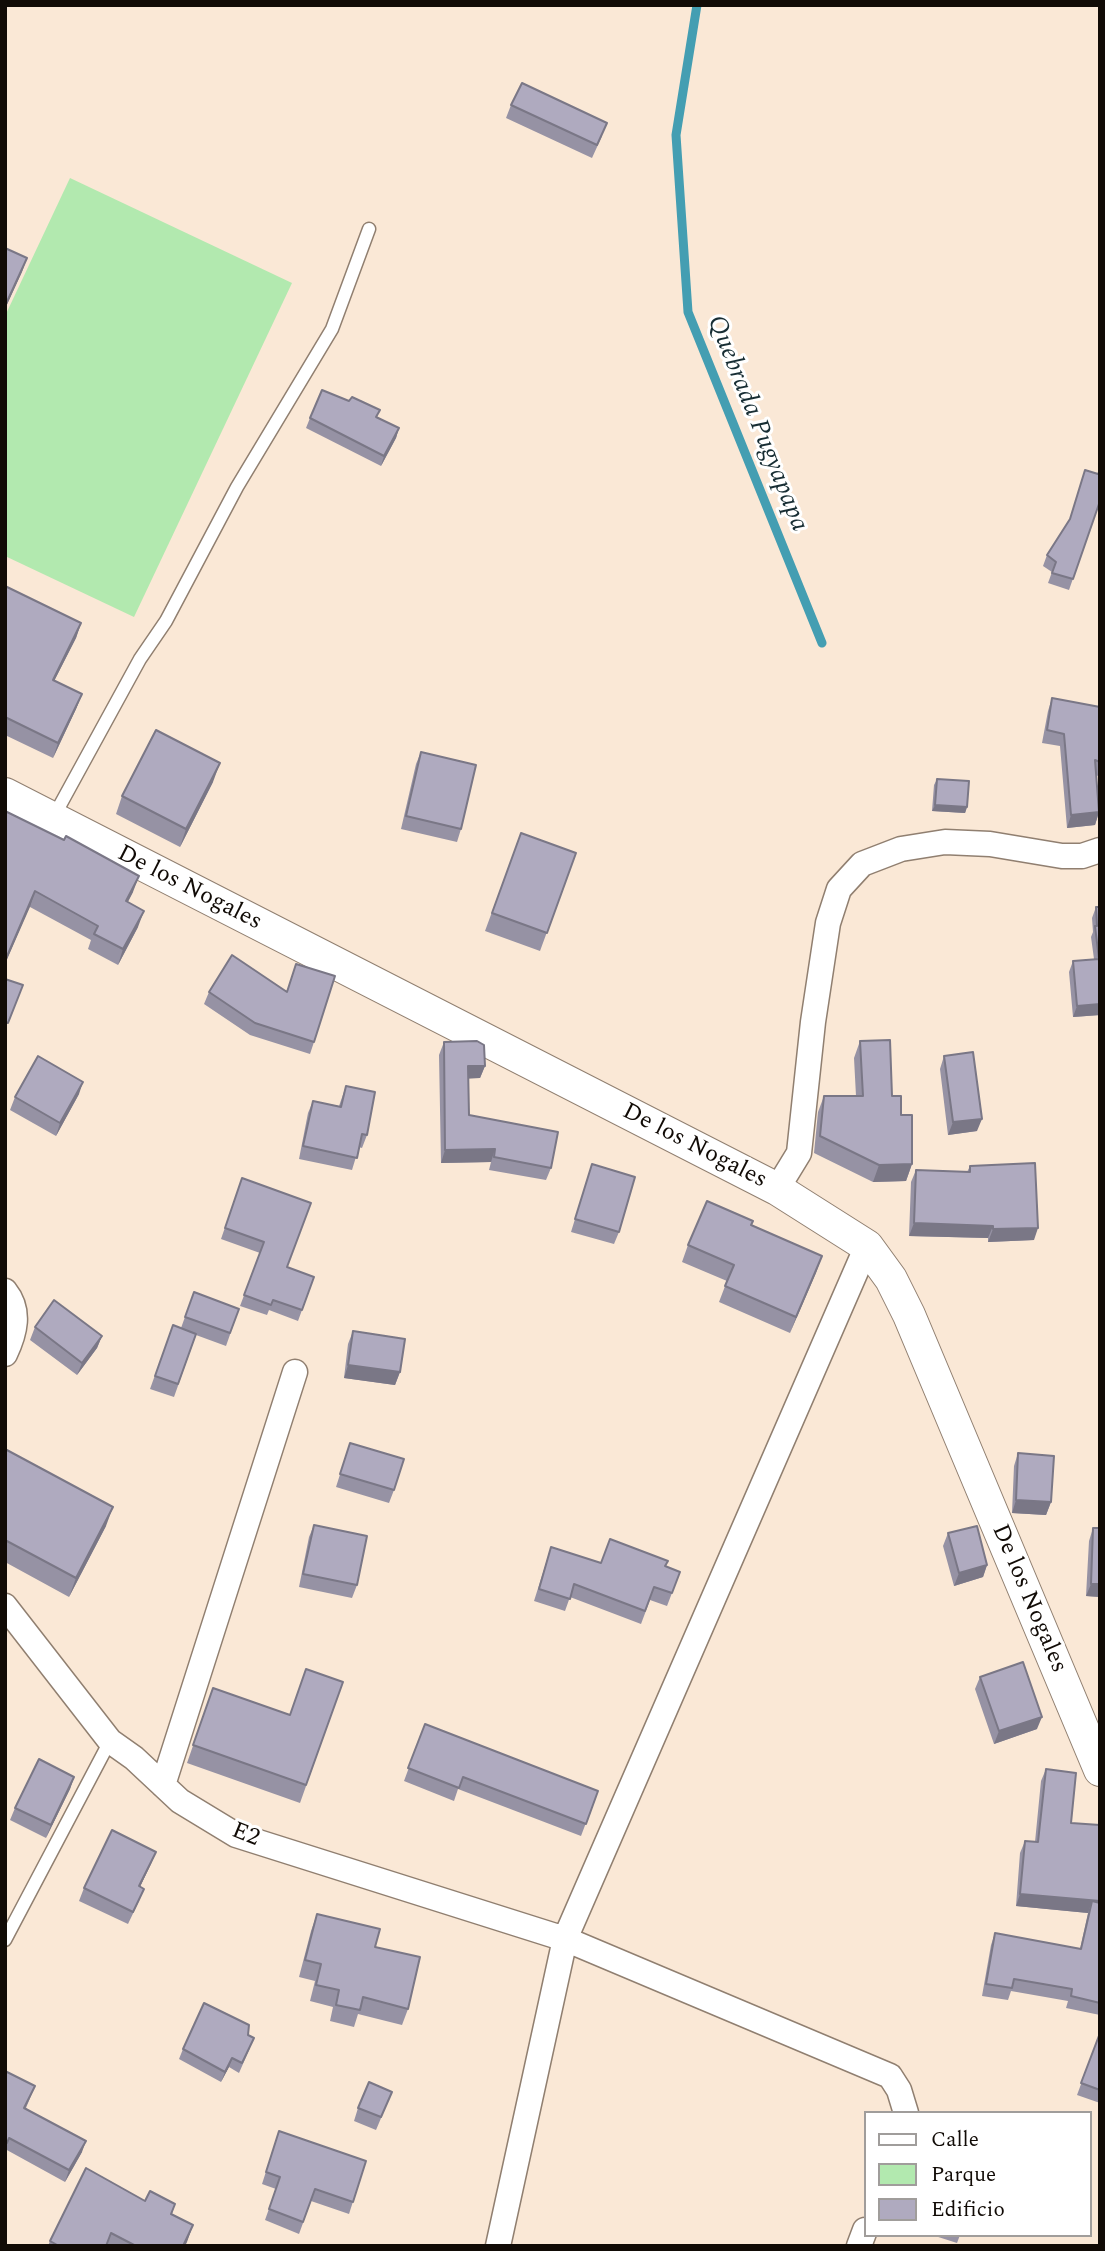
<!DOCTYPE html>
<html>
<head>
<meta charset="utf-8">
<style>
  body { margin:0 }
  #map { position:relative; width:1105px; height:2251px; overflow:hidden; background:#fae8d6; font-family:Spectral,serif }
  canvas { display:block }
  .frame { position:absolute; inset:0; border:7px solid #110b06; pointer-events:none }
  .legend { position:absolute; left:864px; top:2111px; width:228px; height:126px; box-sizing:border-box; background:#fff; border:2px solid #a09d9b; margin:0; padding:9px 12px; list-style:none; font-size:21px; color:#110b06 }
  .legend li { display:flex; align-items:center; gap:14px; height:35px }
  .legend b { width:35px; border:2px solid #a09d9b }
</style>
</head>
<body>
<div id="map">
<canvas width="1105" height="2251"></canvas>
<div class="frame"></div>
<ul class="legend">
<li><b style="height:9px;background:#fff"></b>Calle</li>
<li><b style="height:19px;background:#b2e9af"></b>Parque</li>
<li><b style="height:19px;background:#afaabf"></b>Edificio</li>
</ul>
</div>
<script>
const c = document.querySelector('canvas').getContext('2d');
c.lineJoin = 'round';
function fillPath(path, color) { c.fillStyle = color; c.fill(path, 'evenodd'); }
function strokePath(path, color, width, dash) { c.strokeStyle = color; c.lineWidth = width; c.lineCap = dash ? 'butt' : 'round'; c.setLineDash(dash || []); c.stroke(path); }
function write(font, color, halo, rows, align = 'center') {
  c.font = font + ' Spectral,serif'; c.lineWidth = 6; c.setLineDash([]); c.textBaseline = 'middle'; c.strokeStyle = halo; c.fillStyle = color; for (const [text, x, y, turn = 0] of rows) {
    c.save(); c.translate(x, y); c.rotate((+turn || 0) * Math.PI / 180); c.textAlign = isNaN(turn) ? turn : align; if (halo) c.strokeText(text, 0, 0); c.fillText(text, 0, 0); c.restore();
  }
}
fillPath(new Path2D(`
  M70 178 292 283 134 617 5 556V316Z`), '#b2e9af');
strokePath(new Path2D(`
  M697 5 676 135 688 312 822 643`), '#449eb2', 9);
const service = new Path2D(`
  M53 818 140 659 166 621 237 487 332 329 369 229
  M5 1940 110 1741`);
const minor = new Path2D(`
  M777 1189 799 1153 813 1022 828 923 839 889 862 864 901 849 945 842 990 844 1062 856H1082L1100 850
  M5 1291C21 1311 15 1333 5 1354
  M5 1606 110 1741 134 1758 180 1801 236 1835 565 1939 890 2076 899 2090 906 2113
  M163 1785 295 1372
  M498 2246 565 1939 867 1246
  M859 2246 865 2230`);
const tertiary = new Path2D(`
  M5 794 777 1189 867 1246 891 1279 909 1315 1100 1770`);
strokePath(service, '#907f70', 15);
strokePath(minor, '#907f70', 27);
strokePath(tertiary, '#907f70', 34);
strokePath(service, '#fff', 12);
strokePath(minor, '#fff', 24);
strokePath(tertiary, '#fff', 32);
fillPath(new Path2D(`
  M511 105 602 136 592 158 506 118Z
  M377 417 399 428 396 438 381 466 306 428 310 418Z
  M1100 501 1069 590 1048 583 1052 572 1043 566 1047 555Z
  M5 586 81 623 76 638 54 681 82 694 76 709 53 758 5 735Z
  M1052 698 1100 707V777L1096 775 1099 812 1095 825 1067 828 1060 746 1042 743 1048 711Z
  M421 752 461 829 457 842 401 829 416 764Z
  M937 779 967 807 965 813 932 811 934 785Z
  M213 782 180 847 116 814 122 796Z
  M5 811 133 892 128 902 138 927 118 965 88 949 91 940 30 907Z
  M521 833 576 853 540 951 485 931Z
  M1096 907H1100V1015L1073 1017 1069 972 1073 961 1094 959 1091 937 1093 932 1092 918Z
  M296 964 314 1042 310 1054 250 1035 204 1004 209 992 287 991Z
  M860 1041 892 1096 901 1115 912 1164 906 1181 873 1182 814 1153 818 1112 824 1096H856L854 1058Z
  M444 1042 485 1066 480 1078H468L469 1115 551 1168 546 1180 489 1170 491 1162 441 1163 439 1055Z
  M944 1056 977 1131 948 1135 940 1069Z
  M346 1086 367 1135 362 1148 359 1147 352 1170 299 1159 308 1113 313 1101 339 1106Z
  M79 1094 56 1136 10 1110 15 1097Z
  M592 1164 619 1232 614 1244 571 1232Z
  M970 1166 1034 1240 988 1242V1238L909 1236 911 1182 916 1170 967 1172Z
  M242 1178 287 1267 314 1277 298 1321 269 1310 267 1315 240 1306 260 1253 221 1239Z
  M752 1225 822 1256 790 1333 719 1302 727 1281 682 1262 688 1245Z
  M194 1292 239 1309 226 1346 196 1335 174 1397 150 1389 173 1325 181 1328Z
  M35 1327 102 1336 97 1348 77 1375 30 1340Z
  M353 1331 400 1372 395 1385 344 1378 348 1344Z
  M350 1443 394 1490 389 1503 336 1487Z
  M5 1449 106 1526 69 1597 5 1562Z
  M1018 1453 1051 1502 1046 1515 1012 1513 1014 1466Z
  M314 1525 357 1585 352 1598 299 1587 309 1537Z
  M1093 1528 1100 1597 1086 1596 1089 1541Z
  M948 1533 987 1565 983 1577 954 1586 943 1546Z
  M551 1547 601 1563 666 1566 680 1572 667 1606 650 1600 641 1624 570 1597 565 1611 534 1601Z
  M980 1677 1037 1729 994 1744 975 1689Z
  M343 1682 300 1803 187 1763 213 1688 290 1715Z
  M425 1724 598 1791 581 1836 458 1789 454 1801 404 1781Z
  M1046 1769 1071 1823 1100 1825V2015L1066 2008 1068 2001 1011 1991 1008 2000 982 1996 991 1945 995 1933 1080 1949 1088 1913 1016 1906 1020 1853 1025 1841 1035 1842 1041 1781Z
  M74 1777 70 1789 46 1838 10 1820 15 1808Z
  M156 1852 140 1887 144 1889 139 1901 128 1924 79 1901 84 1888Z
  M317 1914 375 1947 408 2009 402 2025 358 2014 354 2027 330 2021 333 2007 310 2001 315 1981 299 1977 311 1931Z
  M1100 2033V2103L1077 2095Z
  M248 2035 250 2048 239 2073 229 2067 221 2082 179 2059 183 2049Z
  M5 2071 35 2086 26 2108 82 2152 65 2182 5 2149Z
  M387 2104 376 2130 354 2121 358 2108Z
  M279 2131 366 2161 349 2214 311 2201 299 2234 265 2220 276 2189 262 2184Z
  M145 2201 175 2204 172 2214 193 2225 185 2246H48L50 2241Z
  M932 2235H960L957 2243Z`), '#9692a4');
fillPath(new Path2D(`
  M27 258 22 272 5 309V306Z
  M399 428 396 438 381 466 384 456Z
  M81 623 76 638 47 695 53 680Z
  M82 694 76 709 53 758 58 743Z
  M220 763 213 782 180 847 186 829Z
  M935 805 967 807 965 813 932 811Z
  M1099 812 1095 825 1067 828 1071 815Z
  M139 876 133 892 120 916 126 901Z
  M35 891 30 907 5 964V961Z
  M144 911 138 927 118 965 123 949Z
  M1100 1004V1015L1073 1017 1077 1006Z
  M468 1066H485L480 1078 463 1079Z
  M83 1082 79 1094 56 1136 60 1123Z
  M982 1119 977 1131 948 1135 953 1122Z
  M495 1149 491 1162 441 1163 445 1150Z
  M912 1164 906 1181 873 1182 879 1165Z
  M914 1223 993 1226 988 1238 909 1236Z
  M1038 1228 1034 1240 988 1242 993 1229Z
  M822 1256 816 1273 790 1333 796 1317Z
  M102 1336 97 1348 77 1375 82 1363Z
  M348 1365 400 1372 395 1385 344 1378Z
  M1016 1500 1051 1502 1046 1515 1012 1513Z
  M113 1507 106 1526 69 1597 76 1578Z
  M987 1565 983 1577 954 1586 959 1573Z
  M1091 1584H1100V1597L1086 1596Z
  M1042 1717 1037 1729 994 1744 999 1731Z
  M74 1777 70 1789 46 1838 51 1825Z
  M156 1852 151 1864 134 1899 139 1886Z
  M1020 1894 1100 1901V1914L1092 1901 1088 1913 1016 1906Z
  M232 2058 229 2067 221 2082 225 2072Z
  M86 2141 82 2152 65 2182 69 2170Z
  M193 2225 187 2242 185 2246H183Z`), '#7a7786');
const building = new Path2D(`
  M522 83 607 123 597 145 511 105Z
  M5 248 27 258 5 306Z
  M322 390 349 401 352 397 380 410 376 417 399 428 384 456 310 418Z
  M1085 470 1098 474 1100 471V501L1073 579 1052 573 1056 562 1047 555 1070 519Z
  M5 586 81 623 53 680 82 694 58 743 5 717Z
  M1052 698 1100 707V762L1095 760 1099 812 1071 815 1064 734 1047 730Z
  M156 730 220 763 186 829 122 796Z
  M421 752 476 765 461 829 406 816Z
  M937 779 969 781 967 807 935 805Z
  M5 811 64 840 66 836 139 876 126 901 144 911 123 949 94 934 98 926 35 891 5 961Z
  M521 833 576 853 547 933 492 913Z
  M1096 907H1100V1004L1077 1006 1073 961 1099 959 1095 926H1097Z
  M232 955 287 992 296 964 335 976 314 1042 255 1023 209 992Z
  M5 979 23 985 8 1023 5 1022Z
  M890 1040 892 1096H901V1115H912V1164L879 1165 820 1136 824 1096H863L860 1041Z
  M477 1041 484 1045 485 1066H468L469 1115 558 1132 551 1168 494 1157 495 1149 445 1150 444 1042Z
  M973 1052 982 1119 953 1122 944 1056Z
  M38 1056 83 1082 60 1123 15 1097Z
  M346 1086 375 1092 367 1135 362 1134 357 1158 303 1146 313 1101 341 1107Z
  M1035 1163 1038 1228 993 1229V1226L914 1223 916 1170 970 1172V1166Z
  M592 1164 635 1177 619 1232 575 1219Z
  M242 1178 311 1203 287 1267 314 1277 302 1310 273 1300 271 1305 244 1295 264 1242 225 1228Z
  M707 1201 753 1221 751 1225 822 1256 796 1317 725 1286 734 1265 688 1245Z
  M194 1292 239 1309 230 1333 185 1317Z
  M54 1300 102 1336 82 1363 35 1327Z
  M173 1325 196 1334 178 1384 155 1376Z
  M353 1331 405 1339 400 1372 348 1365Z
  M350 1443 404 1459 394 1490 340 1474Z
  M5 1449 113 1507 76 1578 5 1540Z
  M1018 1453 1054 1456 1051 1502 1016 1500Z
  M314 1525 367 1536 357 1585 303 1574Z
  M977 1526 987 1565 959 1573 948 1533Z
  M1093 1528H1100V1584H1091Z
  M610 1539 668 1561 665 1566 680 1572 672 1593 654 1587 645 1611 574 1584 570 1599 539 1589 551 1547 601 1563Z
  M1023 1662 1042 1717 999 1731 980 1677Z
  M306 1669 343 1682 306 1785 193 1745 213 1688 290 1715Z
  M425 1724 598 1791 586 1824 463 1777 459 1788 408 1768Z
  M39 1759 74 1777 51 1825 15 1808Z
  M1046 1769 1076 1773 1071 1823 1100 1825V1901L1020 1894 1025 1841 1038 1842Z
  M112 1830 156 1852 139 1886 144 1889 133 1912 84 1888Z
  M1092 1901 1100 1903V2003L1071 1996 1072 1989 1014 1979 1012 1988 986 1984 995 1933 1081 1949Z
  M317 1914 380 1929 375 1947 420 1957 408 2009 363 1997 360 2010 336 2005 339 1990 316 1985 321 1964 305 1960Z
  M204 2003 249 2025 248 2035 254 2038 242 2063 232 2058 225 2072 183 2049Z
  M1100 2033V2090L1081 2083Z
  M5 2071 35 2086 24 2108 86 2141 69 2170 9 2138 7 2143 5 2142Z
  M369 2082 392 2092 381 2117 358 2108Z
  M279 2131 366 2161 353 2202 315 2189 303 2222 269 2209 280 2177 266 2172Z
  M86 2168 145 2201 150 2191 175 2204 171 2214 193 2225 183 2246H136L111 2233 106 2246H59L50 2241Z`);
fillPath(building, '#afaabf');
strokePath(building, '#7a7786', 2);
write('24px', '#110b06', '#fff', [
  ["De los Nogales",189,889,27],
  ["De los Nogales",694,1147,27],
  ["De los Nogales",1028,1599,67],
  ["E2",245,1836,22]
]);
write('italic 26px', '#172d33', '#fff', [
  ["Quebrada Pugyapapa",756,424,68]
]);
</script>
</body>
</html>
